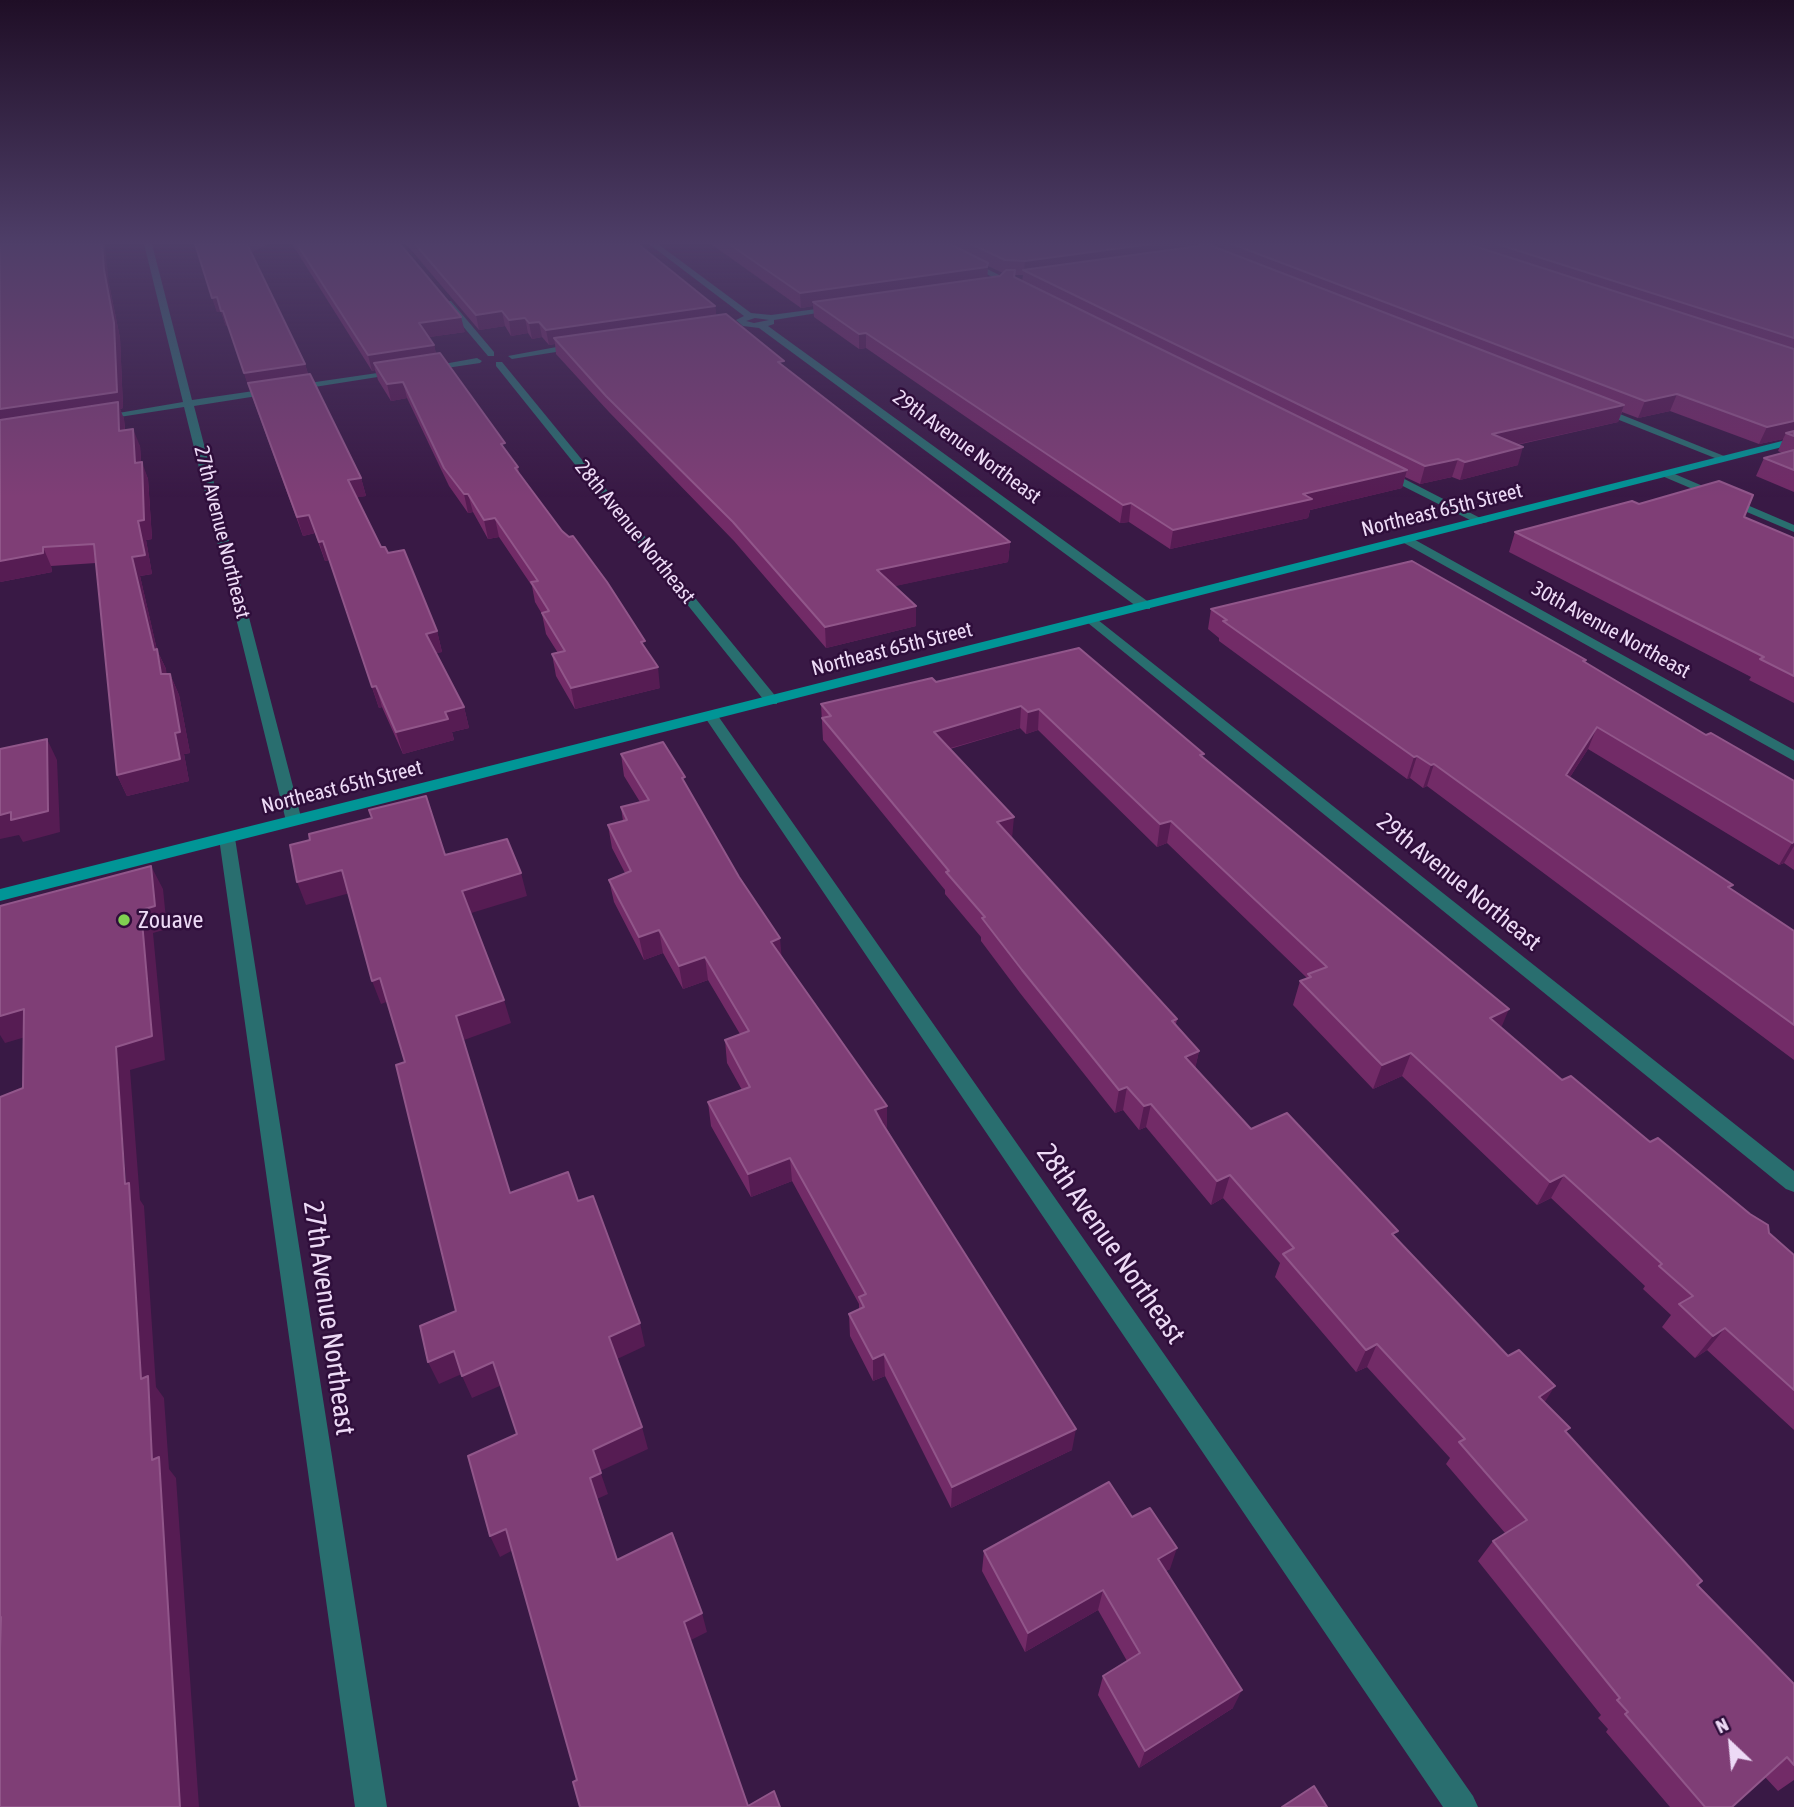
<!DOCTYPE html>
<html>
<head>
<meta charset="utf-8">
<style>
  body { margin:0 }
  #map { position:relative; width:1794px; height:1807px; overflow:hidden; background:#391945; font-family:"Asap Condensed",sans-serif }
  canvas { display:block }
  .north { position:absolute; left:1696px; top:1709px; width:70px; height:70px; -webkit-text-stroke:5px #2f0e3b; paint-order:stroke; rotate:334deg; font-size:19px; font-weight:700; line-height:28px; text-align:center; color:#eddaf6 }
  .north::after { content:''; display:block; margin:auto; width:24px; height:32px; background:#eddaf6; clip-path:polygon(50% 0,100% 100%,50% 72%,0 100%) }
</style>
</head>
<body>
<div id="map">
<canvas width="1794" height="1807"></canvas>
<div class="north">N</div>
</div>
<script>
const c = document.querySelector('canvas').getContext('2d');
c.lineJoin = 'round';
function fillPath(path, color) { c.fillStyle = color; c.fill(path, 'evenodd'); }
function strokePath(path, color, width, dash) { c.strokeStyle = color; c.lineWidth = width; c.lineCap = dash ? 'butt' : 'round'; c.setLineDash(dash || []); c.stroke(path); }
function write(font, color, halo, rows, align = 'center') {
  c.font = font + ' "Asap Condensed",sans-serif'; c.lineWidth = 5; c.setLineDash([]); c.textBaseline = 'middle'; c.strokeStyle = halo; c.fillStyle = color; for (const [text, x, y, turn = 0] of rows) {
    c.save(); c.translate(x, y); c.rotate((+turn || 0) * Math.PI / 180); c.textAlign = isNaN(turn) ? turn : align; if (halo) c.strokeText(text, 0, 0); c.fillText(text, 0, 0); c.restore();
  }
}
fillPath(new Path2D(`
  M144 244H152L192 400 398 370 403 373 194 406 302 821 300 824H288L286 821 184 407 100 420 95 417 183 402Z
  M649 244H658L751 313 771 315 839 306 836 310 774 320V324L768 326 1150 603V609H1140L759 328 743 326 736 320 744 316ZM755 318 769 320 754 323 746 321Z
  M929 244H938L1005 278 998 280Z
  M445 301H451L494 352V356H488L445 305Z
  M578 343 581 344V348L512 359 508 356Z
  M477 358 482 361 480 363 426 371 421 368Z
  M496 362H502L777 698V704H767L496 366Z
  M1594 406H1600L1729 458 1720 460 1594 410Z
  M1381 471H1389L1488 522 1478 524 1381 475Z
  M1662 472H1670L1794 525V532L1662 476Z
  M1408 536 1794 750V761L1404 543 1402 540Z
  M1093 616 1794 1171V1192L1786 1189 1088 623V617Z
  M711 712 716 713 1473 1796 1478 1807H1443L704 716Z
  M227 833 235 838 387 1807H355L219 838Z`), '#296e6f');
fillPath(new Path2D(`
  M1794 438V444L0 901V889Z`), '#019596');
fillPath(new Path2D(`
  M195 244H267L251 253 305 364 308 374 361 478 366 496 357 497 381 547 388 553 437 631 442 652 436 653 464 707 469 728 452 732 454 740 403 754 382 707 379 708 329 560 325 561 315 533 303 536 253 399 228 326H226L221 312H217Z
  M292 244H400L465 332 429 337 434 345 436 354 518 467 519 474 646 650 660 688 575 709 556 676 552 654 558 653 546 634 542 614 535 602 532 586 499 537 488 539 473 512 468 513 449 486 407 398 391 401 378 380 375 370 372 371Z
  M406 244H638L715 306 716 316 1010 542 1008 562 894 586 916 626 826 648 734 541 609 412 556 354 555 344 549 345 542 337 532 339 528 333 511 336 505 326 479 330Z
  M711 244H1794V492L1756 476 1764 458 1782 453 1778 451 1783 439 1759 444 1670 411 1638 418 1622 412 1618 422 1517 445 1518 465 1460 480 1452 477 1420 484 1405 477 1402 488 1310 510 1308 518 1170 549 1129 522 1120 523 866 348 859 349 814 317 813 306 801 308ZM988 266 1003 273 1000 276 987 278ZM1015 275H1023L1022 281 1014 277Z
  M109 284 120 338 123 408 120 409 124 419 125 430 140 446 141 462 148 479 152 539 146 540 152 574 140 576 157 650 166 669V674H170L179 695 190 753 184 754 189 781 127 796 117 775 96 563 51 566 52 572 0 582Z
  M1639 504 1744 517 1794 538V703L1749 680 1751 677 1509 552 1515 532Z
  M1211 609 1586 660 1585 663 1706 735 1794 781V870L1784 863 1779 865 1588 749 1570 777 1731 889 1794 931V1060L1427 786 1423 788 1410 778 1407 779 1219 641V638L1208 629Z
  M1079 648 1203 758 1501 1027 1562 1080 1650 1142 1769 1233 1794 1255V1430L1707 1350 1695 1358 1662 1327 1671 1315 1643 1289 1645 1286 1551 1198 1537 1205 1402 1076 1373 1089 1293 1005 1300 981 1307 978 1167 843 1157 847 1038 730 1026 734 1020 728 950 749 1012 838 1177 1019 1176 1024 1199 1051 1195 1068 1251 1129 1395 1238 1545 1403 1570 1428 1566 1432 1702 1581 1698 1585 1794 1684V1780L1778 1791 1765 1777 1732 1807H1670L1606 1732 1608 1729 1598 1718 1601 1715 1478 1561 1493 1541 1505 1533 1446 1464 1450 1458 1367 1367 1356 1372 1275 1277 1280 1263 1223 1198 1211 1205 1146 1127 1139 1130 1123 1110 1115 1113 1020 993 981 941V937L945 894V890L823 740 821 704 936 682Z
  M621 754 686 785 782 957 887 1129 1072 1450 951 1508 885 1376 873 1381 850 1336 849 1314 859 1310V1304L792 1181 751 1197 711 1126 708 1102 742 1090 727 1063 725 1040 740 1034 708 980 683 989 663 953 644 960 614 902 609 880 625 873 612 848 608 825 623 821 621 807 640 802 624 776Z
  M1132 1517 1170 1569 1165 1571 1233 1708 1139 1768 1098 1695 1103 1676 1127 1661 1098 1610 1025 1652 982 1571 984 1551Z`), '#722b67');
fillPath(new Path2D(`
  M102 244H105L109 284 120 338 123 408 120 409 124 419 126 448 0 426V409L104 270Z
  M246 244H267L249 254Z
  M1151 244H1201L1200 250 1024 271 1025 261Z
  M1214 244H1227L1226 247 1216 249 1210 260Z
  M988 263 987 281 813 302V306L801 308 800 293Z
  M217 297 223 311 228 326H226L221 312H217L212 298Z
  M715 306 717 321 554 338 555 344 549 345 546 330Z
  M502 311 505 326 479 330 476 315Z
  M461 317 465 332 422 338 419 323Z
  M525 318 528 333 511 336 509 320Z
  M539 322 542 337 532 339 529 323Z
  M866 333V348L859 349V334Z
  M434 345 438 361 374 363 375 370 372 371 368 355Z
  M305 364 310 380 249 389 244 373Z
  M403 382 407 398 391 401 387 384Z
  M1677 394 1670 411 1638 418 1645 401Z
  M1624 405 1618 422 1487 451 1492 434Z
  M1794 421V436L1786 433 1783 439 1759 444 1767 427Z
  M133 429 140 446 142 480 135 463Z
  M1523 447 1518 465 1460 480 1465 462Z
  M1458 459 1452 477 1420 484 1425 466Z
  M142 462 148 479 152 539 146 540 152 574 140 576 157 650 166 669 170 695 161 674 154 650 132 557 138 521Z
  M1407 470 1402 488 1310 510 1308 518 1170 549 1173 530 1303 494Z
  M361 478 366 496 353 498 348 480Z
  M464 494H468L473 512 468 513Z
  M1131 503 1129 522 1120 523 1123 505Z
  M309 515 315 533 303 536 297 517Z
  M495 518 499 537 488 539 484 520Z
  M323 541 329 560 325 561 319 542Z
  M1010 542 1008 562 877 590V570Z
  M43 547 51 566 52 572 0 582V561Z
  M916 606V626L826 648 825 627Z
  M437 631 442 652 432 654 426 634Z
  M658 667 660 688 575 709 571 688Z
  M170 674 179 695 190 753 184 754 189 781 127 796 117 775 175 733Z
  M376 686 382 707 379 708 372 687Z
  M1021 706 1020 728 933 753 934 732Z
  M464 707 469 728 452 732 454 740 403 754 396 732 445 712Z
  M1039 709 1038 730 1026 734 1028 712Z
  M1597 727 1588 749 1557 797 1566 775Z
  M47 739 57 760 60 832 23 842 19 835 0 839V815Z
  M1417 756 1410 778 1407 779 1414 757Z
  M1434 764 1427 786 1423 788 1431 765Z
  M1014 817 1012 839 997 822Z
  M1171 821 1167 843 1157 847 1160 824Z
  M1794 842V846L1784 863 1779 865 1792 843Z
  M151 866 163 889 167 929 153 933 165 1060 130 1070 140 1200 144 1206 156 1387 164 1398 169 1469 176 1478 199 1807H180L152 1460 141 1379 116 1047 141 910Z
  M342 870 350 893 306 905 297 882Z
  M521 873 527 896 468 914 462 891Z
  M659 930 663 953 644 960 639 937Z
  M780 938 782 961 771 942Z
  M705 957 708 980 683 989 679 966Z
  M380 978 389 1001 381 1004 372 981Z
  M504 1000 511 1023 464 1040 456 1016Z
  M24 1009 39 1033 5 1043 0 1035V1016Z
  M1509 1009 1499 1033 1490 1018Z
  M1199 1051 1194 1074 1185 1057Z
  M1411 1053 1402 1076 1373 1089 1382 1065Z
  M1127 1087 1123 1110 1115 1113 1119 1090Z
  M1151 1104 1146 1127 1139 1130 1144 1106Z
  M887 1106V1129L876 1133 875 1110Z
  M790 1158 792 1181 751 1197 748 1174Z
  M1230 1175 1223 1198 1211 1205 1217 1181Z
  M1564 1175 1551 1198 1537 1205 1550 1182Z
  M640 1323 645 1346 615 1360 609 1337Z
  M1725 1328 1707 1350 1695 1358 1713 1336Z
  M1377 1344 1367 1367 1356 1372 1366 1350Z
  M454 1351 464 1373 439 1384 428 1362Z
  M884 1354 885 1376 873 1381V1359Z
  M493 1362 502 1385 472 1398 462 1376Z
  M1555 1386 1541 1408 1539 1397Z
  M642 1427 648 1449 600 1471 608 1494 597 1499 590 1478 593 1450Z
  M1076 1429 1072 1450 951 1508 952 1487Z
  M506 1529 515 1549 500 1557 490 1536Z
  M1177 1548 1170 1569 1151 1580 1158 1559Z
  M1103 1590 1098 1610 1025 1652 1028 1633Z
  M702 1613 707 1632 689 1641 684 1622Z
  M1242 1690 1233 1708 1139 1768 1145 1751Z`), '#561c53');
const building = new Path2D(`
  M0 244H102L104 270 114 323 117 392 0 409Z
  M195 244H247L305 364 244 373 223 311H221L217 297 212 298Z
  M297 244H400L461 317 419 323 434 345 368 355Z
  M415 244H638L715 306 546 330 539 322 529 323 525 318 509 320 502 311 476 315Z
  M729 244H950L988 263 987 267 800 293Z
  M971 244H1151L1025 261 1005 260Z
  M1201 244H1214L1212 246 1624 405 1492 434 1523 447 1465 462 1458 459 1425 466 1023 270 1199 246Z
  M1232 244H1468L1794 349V421L1767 427 1677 394 1645 401Z
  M1497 244H1794V338Z
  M1006 270H1015L1014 277 1407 470 1303 494 1312 499 1173 530 1131 503 1123 505 866 333 859 334 813 302 1000 276Z
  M726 314 784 361 778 362 1010 542 877 570 916 606 825 627 733 522 606 396 554 338Z
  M440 353 505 443 501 444 518 467 515 468 562 531 569 537 573 536 607 582 645 641 641 642 658 667 571 688 552 654 565 651 542 613 549 611 531 582 538 581 495 518 484 520 468 494H464L444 468 403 382 387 384 374 363Z
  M310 374 361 478 348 480 381 547H385L388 553 404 550 437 631 426 634 464 707 445 712 448 719 396 732 376 686 372 687 323 541 319 542 309 515 297 517 248 383Z
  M118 402 119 431 133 429 135 463 142 462 144 520 138 521 145 555 132 557 154 650 157 649 161 674H170L180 732 175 733 180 759 117 775 94 544 43 547V553L0 561V420Z
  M1794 431V436L1786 433Z
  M1794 450V470L1764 458Z
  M1719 481 1753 495 1744 517 1794 538V676L1760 659 1764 657 1515 532 1632 501 1639 504Z
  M1412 561 1586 660 1583 661 1706 735 1711 733 1794 781V842L1792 843 1597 727 1566 775 1733 885 1728 887 1794 931V1025L1434 764 1431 765 1417 756 1414 757 1223 621 1227 620 1211 609Z
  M1079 648 1204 754 1200 755 1509 1009 1490 1018 1562 1080 1571 1076 1650 1142 1658 1138 1750 1214 1768 1225 1769 1233 1794 1255V1390L1725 1328 1713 1336 1679 1304 1693 1296 1659 1266 1662 1264 1564 1175 1550 1182 1411 1053 1382 1065 1300 981 1311 977 1308 974 1327 967 1171 821 1160 824 1039 709 1028 712 1021 706 934 732 1014 817 997 822 1177 1019 1172 1021 1199 1051 1185 1057 1251 1129 1287 1113 1398 1231 1392 1234 1508 1356 1519 1350 1555 1386 1539 1397 1570 1428 1565 1431 1702 1581 1697 1585 1794 1684V1765L1787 1757 1732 1807H1705L1625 1714 1628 1712 1617 1700 1620 1698 1493 1541 1527 1520 1459 1442 1465 1439 1377 1344 1366 1350 1283 1254 1294 1248 1230 1175 1217 1181 1151 1104 1144 1106 1127 1087 1119 1090 1022 970 982 918 985 917 946 872 949 871 822 718 831 716 821 704 932 678 936 682Z
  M47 739 48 811 11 820V812L0 815V749Z
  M663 742 685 777 682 778 739 877 780 938 771 942 887 1106 875 1110 882 1123 1076 1429 952 1487 884 1354 873 1359 849 1314 864 1307 859 1297 866 1294 790 1158 748 1174 708 1102 750 1087 725 1040 749 1031 705 957 679 966 659 930 639 937 609 880 631 871 608 825 627 820 621 807 649 800 621 754Z
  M426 796 445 855 507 839 521 873 462 891 504 1000 456 1016 510 1193 568 1172 578 1201 593 1196 640 1323 609 1337 642 1427 593 1450 601 1473 590 1478 617 1560 672 1533 702 1613 684 1622 748 1806 774 1791 780 1807H580L573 1782 577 1780 506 1529 490 1536 468 1456 517 1434 493 1362 462 1376 454 1351 428 1362 420 1326 456 1311 396 1065 405 1062 380 978 372 981 342 870 297 882 290 845 310 840 309 834 372 818 369 810Z
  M151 866 155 906 141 910 152 1036 116 1047 125 1184 129 1183 141 1379 148 1376 152 1460 159 1457 180 1807H0V1649L1 1617H0V1097L23 1088 24 1009 0 1016V906Z
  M1109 1482 1132 1517 1150 1508 1177 1548 1158 1559 1242 1690 1145 1751 1103 1676 1140 1653 1103 1590 1028 1633 984 1551Z
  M1314 1786 1327 1807H1282Z`);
fillPath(building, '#7f3e76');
strokePath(building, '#91568a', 2);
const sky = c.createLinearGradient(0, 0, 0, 497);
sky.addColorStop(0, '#1f0e26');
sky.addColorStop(0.49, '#4e3e68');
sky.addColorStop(1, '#4e3e6800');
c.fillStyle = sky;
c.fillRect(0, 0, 1794, 497);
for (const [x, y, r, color] of [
  [124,920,7,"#80d051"]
]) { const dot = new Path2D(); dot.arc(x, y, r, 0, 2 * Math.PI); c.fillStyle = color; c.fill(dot); strokePath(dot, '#2f0e3b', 2.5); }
write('21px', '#eddaf6', '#2f0e3b', [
  ["29th Avenue Northeast",967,447,36],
  ["Northeast 65th Street",1442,510,-14],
  ["27th Avenue Northeast",222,532,76],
  ["28th Avenue Northeast",635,532,51],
  ["30th Avenue Northeast",1611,630,29],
  ["Northeast 65th Street",892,649,-14],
  ["Northeast 65th Street",342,787,-14]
]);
write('24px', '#eddaf6', '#2f0e3b', [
  ["29th Avenue Northeast",1459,882,39]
]);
write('24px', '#eddaf6', '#2f0e3b', [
  ["Zouave",138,920]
], 'left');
write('28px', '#eddaf6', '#2f0e3b', [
  ["28th Avenue Northeast",1111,1244,55],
  ["27th Avenue Northeast",329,1318,82]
]);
</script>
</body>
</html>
